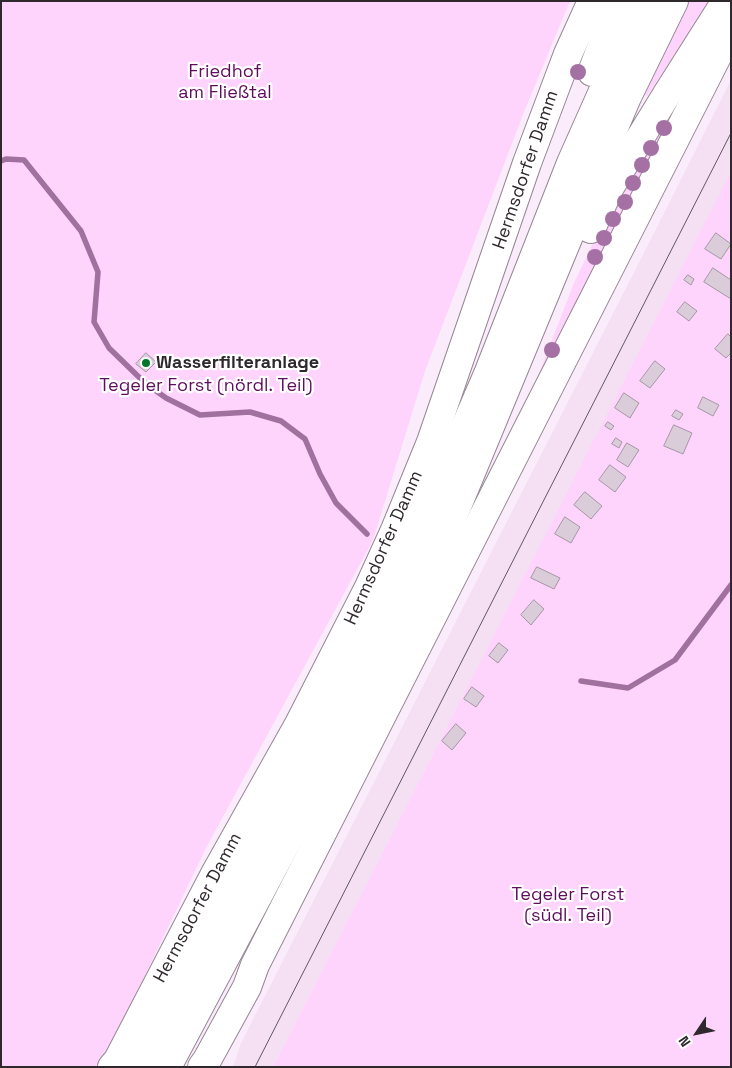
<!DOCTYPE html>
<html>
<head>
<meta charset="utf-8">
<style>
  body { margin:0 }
  #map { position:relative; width:732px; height:1068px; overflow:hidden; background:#fbecfb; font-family:"Space Grotesk",sans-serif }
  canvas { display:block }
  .frame { position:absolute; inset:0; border:2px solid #2f292e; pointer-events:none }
  .north { position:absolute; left:672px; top:1008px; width:50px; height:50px; -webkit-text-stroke:4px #fff; paint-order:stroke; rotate:236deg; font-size:14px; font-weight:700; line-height:20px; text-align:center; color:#2f292e }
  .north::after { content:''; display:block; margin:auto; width:18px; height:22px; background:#2f292e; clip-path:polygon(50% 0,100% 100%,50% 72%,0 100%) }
</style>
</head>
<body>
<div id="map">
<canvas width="732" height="1068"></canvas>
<div class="frame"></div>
<div class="north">N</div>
</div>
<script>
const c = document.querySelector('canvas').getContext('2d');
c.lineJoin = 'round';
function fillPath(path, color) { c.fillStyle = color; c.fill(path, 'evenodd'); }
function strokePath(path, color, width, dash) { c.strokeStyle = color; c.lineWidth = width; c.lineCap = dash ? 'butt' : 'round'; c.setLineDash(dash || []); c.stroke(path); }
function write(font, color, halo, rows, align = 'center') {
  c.font = font + ' "Space Grotesk",sans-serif'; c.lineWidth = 4.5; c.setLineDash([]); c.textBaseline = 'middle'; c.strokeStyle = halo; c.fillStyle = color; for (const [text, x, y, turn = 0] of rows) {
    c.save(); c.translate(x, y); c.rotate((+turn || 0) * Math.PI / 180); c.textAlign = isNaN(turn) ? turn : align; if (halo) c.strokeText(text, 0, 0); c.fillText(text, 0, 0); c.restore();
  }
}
fillPath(new Path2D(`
  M731 80V173L273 1067H233L241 1043 652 237Z`), '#f4dff3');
fillPath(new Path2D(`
  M1 1H570L524 112 425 371 373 540 206 848 101 1067H1Z
  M688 1H710L647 96 643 94Z
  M707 56 533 389 574 283 606 216Z
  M731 172V1067H273Z`), '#fed3fc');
strokePath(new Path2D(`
  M1 161 6 159 24 160 81 231 98 272 94 322 109 348 145 383 166 398 200 415 250 412 281 421 305 439 320 474 336 503 367 534
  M581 681 628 688 675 660 731 585`), '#a0709f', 5.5);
const building = new Path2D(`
  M716 233 731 244 721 259 705 249Z
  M713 268 731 280V299L704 282Z
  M688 275 694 279 691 285 684 280Z
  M685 302 697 311 689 321 677 312Z
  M728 334 731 337V353L726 358 715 349Z
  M146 353 156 362 146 372 136 364Z
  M655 361 665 369 650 388 640 381Z
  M624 393 639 403 630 418 615 408Z
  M703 397 719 405 713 416 698 408Z
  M676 410 683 414 679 420 672 416Z
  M608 422 614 426 611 430 605 426Z
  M674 425 692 433 683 454 664 446Z
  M616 438 622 442 619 448 612 444Z
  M627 443 639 450 628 467 617 460Z
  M610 465 626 477 615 492 599 480Z
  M585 492 602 506 591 519 574 505Z
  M565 517 580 527 571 543 555 534Z
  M537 567 560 578 554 589 531 578Z
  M534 600 544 609 531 625 521 615Z
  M499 643 508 650 498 663 489 656Z
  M472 687 484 696 476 707 464 699Z
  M456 724 466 733 452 750 442 741Z`);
fillPath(building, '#dbccda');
strokePath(building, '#a597a5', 1);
const major = new Path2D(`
  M112 1067 118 1060 216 872 299 724 369 587 395 530 431 442 527 163 568 54 592 1
  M202 1067 207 1060 247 987 255 965 731 29`);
const highway = new Path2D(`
  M592 72 619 1
  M591 229 610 187 667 94 726 1
  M144 1067 189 978 359 658 404 568 488 374 571 163 632 26 644 1
  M167 1067 377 672 434 557 458 504 607 144 627 97 674 1`);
strokePath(major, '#958794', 30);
strokePath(highway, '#958794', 30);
strokePath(major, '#fff', 28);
strokePath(highway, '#fff', 28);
strokePath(new Path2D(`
  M255 1067 731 133`), '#60585f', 1);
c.fillStyle = '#a571a5';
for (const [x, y] of [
  [578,72],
  [664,128],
  [651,148],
  [642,165],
  [633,183],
  [625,202],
  [613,219],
  [604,238],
  [595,257],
  [552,350]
]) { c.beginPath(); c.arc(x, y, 8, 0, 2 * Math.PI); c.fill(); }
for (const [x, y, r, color] of [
  [146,363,5,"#01762a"]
]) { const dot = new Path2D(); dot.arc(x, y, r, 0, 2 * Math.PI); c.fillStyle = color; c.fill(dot); strokePath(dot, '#fff', 2); }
write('18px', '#5e0d5f', '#fff', [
  ["Friedhof",225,72],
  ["am Fließtal",225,93],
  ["Tegeler Forst (nördl. Teil)",206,386],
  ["Tegeler Forst",568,895],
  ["(südl. Teil)",568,916]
]);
write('18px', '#2f292e', '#fff', [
  ["Hermsdorfer Damm",526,170,-71],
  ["Hermsdorfer Damm",384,548,-66],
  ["Hermsdorfer Damm",198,908,-62]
]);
write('bold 18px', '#2f292e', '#fff', [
  ["Wasserfilteranlage",156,363]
], 'left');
</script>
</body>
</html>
